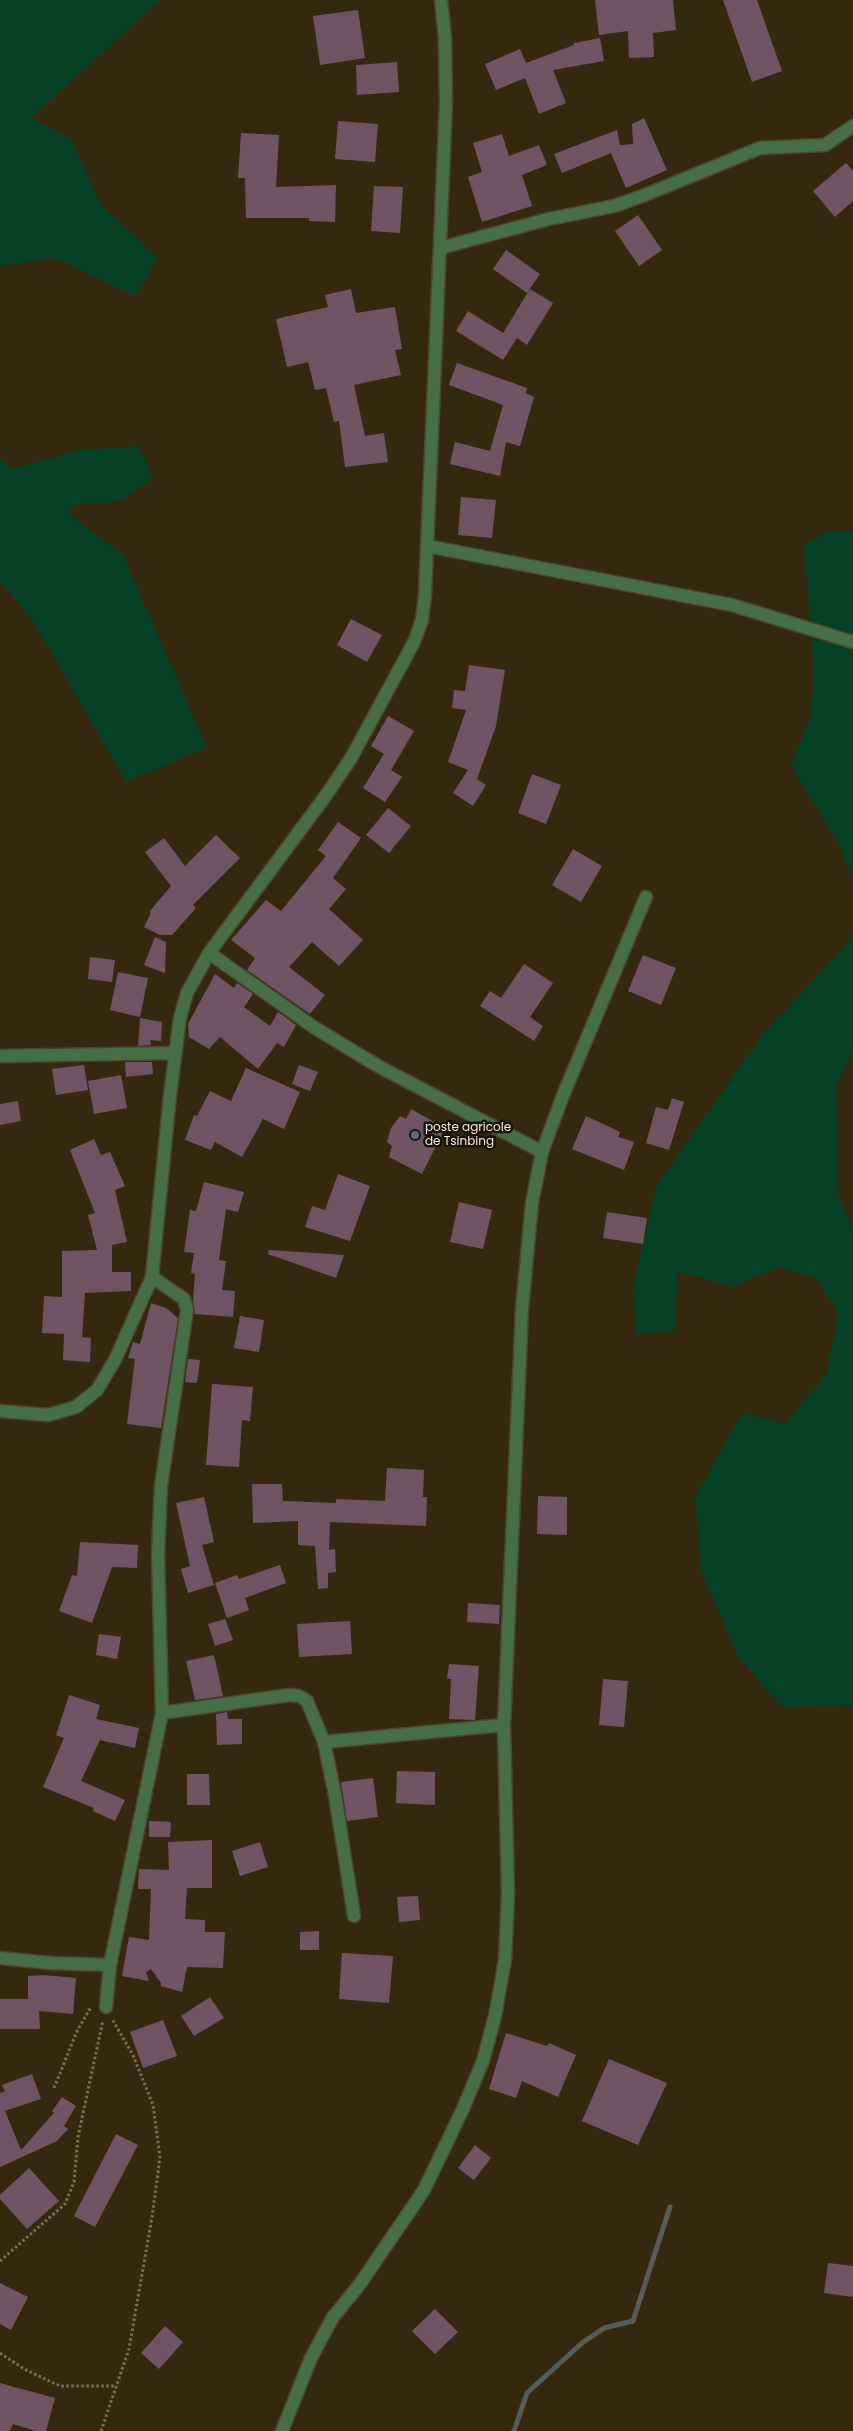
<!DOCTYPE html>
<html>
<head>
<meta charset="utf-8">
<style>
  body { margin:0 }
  canvas { display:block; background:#34290e }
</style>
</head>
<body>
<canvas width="853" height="2431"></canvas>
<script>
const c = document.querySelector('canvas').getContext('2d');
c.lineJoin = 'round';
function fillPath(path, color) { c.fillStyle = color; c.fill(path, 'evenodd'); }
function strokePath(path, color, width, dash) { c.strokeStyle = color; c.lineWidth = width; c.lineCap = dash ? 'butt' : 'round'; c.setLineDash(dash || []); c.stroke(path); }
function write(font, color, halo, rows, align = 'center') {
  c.font = font + ' Poppins,sans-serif'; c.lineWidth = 5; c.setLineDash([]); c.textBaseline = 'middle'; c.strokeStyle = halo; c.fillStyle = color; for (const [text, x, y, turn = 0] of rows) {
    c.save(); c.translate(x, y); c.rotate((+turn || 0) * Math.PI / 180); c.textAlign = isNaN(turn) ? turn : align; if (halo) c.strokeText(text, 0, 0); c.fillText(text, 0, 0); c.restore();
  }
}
fillPath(new Path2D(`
  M0 0H160L31 118 71 139 101 205 158 258 135 296 54 258 0 266Z
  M139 446 153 478 120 502 80 503 67 512 123 555 207 748 126 782 32 619 0 582V459L12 469 81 450Z
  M825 532H853V879L841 848 791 766 811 715 814 674 804 546Z
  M853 930V1052L836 1087 838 1195 853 1230V1705L782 1707 736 1654 701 1569 695 1497 742 1413 785 1424 827 1373 838 1313 817 1279 780 1267 733 1287 678 1272 674 1331 636 1334 633 1286 657 1185 763 1034 843 949Z`), '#064026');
strokePath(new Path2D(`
  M514 2431 527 2393 582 2343 604 2328 633 2321 670 2207`), '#545d59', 5);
fillPath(new Path2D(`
  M595 0H673L676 30 653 33 654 57 629 58 628 31 599 35Z
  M723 0H757L782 71 752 82Z
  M358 10 365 58 320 65 313 16Z
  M600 38 604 61 553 70 566 103 539 114 525 78 496 90 485 64 520 49 526 63 574 45V43Z
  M397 62 399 92 357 95 356 65Z
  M644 118 667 170 626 188 611 153 562 173 554 154 617 130 620 145 633 144 632 124Z
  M338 121 378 124 375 162 335 159Z
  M241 133 279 135 276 187 336 185 335 222 309 221V218H246L245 178H238Z
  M502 134 509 156 539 145 547 165 522 175 532 206 482 222 468 177 482 172 473 143Z
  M846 163 853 171V201L835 217 813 191Z
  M374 186 403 187 400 233 371 231Z
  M638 215 662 250 639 266 615 231Z
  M506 250 540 274 527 293 493 269Z
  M351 289 356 313 395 307 402 349 395 350 401 375 354 385 365 436 384 433 388 462 345 467 339 421 334 422 326 388 315 390 308 362 287 367 276 319 328 307 325 295Z
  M530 289 553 303 527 345 517 338 503 360 456 331 468 311 503 333Z
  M457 363 527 388 526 393 534 397 520 446 506 442 500 476 450 464 455 442 490 451 503 405 449 385Z
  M461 497 496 500 492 538 458 535Z
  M351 619 382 635 367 662 337 645Z
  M469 665 505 670 496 726 477 779 486 785 473 806 453 793 468 770 448 762 466 710 452 708 454 690 465 691Z
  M388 716 414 731 391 770 402 777 385 802 363 788 384 754 371 746Z
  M532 774 561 785 546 824 518 813Z
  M388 808 411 826 389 853 366 835Z
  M338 822 361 838 333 878 346 889 329 909 363 940 339 966 312 942 289 967 325 995 310 1014 247 970 255 958 231 940 266 900 281 911 326 856 318 850Z
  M216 835 240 858 193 905 196 908 172 935H160L144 927 151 913 149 912 171 886 145 852 164 838 185 866Z
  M573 849 602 866 581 902 552 885Z
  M155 937 166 942 165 973 144 965Z
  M643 955 676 968 661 1005 628 991Z
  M90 957 115 960 112 982 88 979Z
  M524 964 553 983 530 1017 543 1026 534 1041 480 1006 490 991 501 998Z
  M118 972 148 978 140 1017 110 1010Z
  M215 974 234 988 237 983 253 994 244 1007 270 1026 278 1012 296 1025 284 1047 277 1043 258 1069 220 1037 209 1049 189 1037 188 1024Z
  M140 1018 162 1022 161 1041 150 1040 151 1045 138 1046Z
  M125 1062H152L153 1074 126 1077Z
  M84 1065 88 1090 56 1095 52 1069Z
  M299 1065 318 1072 310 1091 292 1084Z
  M246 1068 300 1092 284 1129 263 1119 242 1157 215 1142 211 1150 185 1140 194 1115 197 1116 210 1091 231 1101Z
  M121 1075 127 1108 94 1114 88 1081Z
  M672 1098 684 1102 669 1150 646 1143 656 1107 668 1110Z
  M18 1101 21 1121 0 1125V1104Z
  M411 1109 445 1128 422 1174 389 1157 392 1146 387 1142 391 1128 400 1116 406 1119Z
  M586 1116 620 1132 618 1137 634 1142 624 1170 572 1149Z
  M94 1139 101 1155 110 1152 125 1186 115 1190 127 1242 112 1245V1272H131V1291L85 1293 82 1337 91 1338 90 1362 63 1360 64 1334 42 1333 44 1296 62 1297V1251L97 1250 88 1215 95 1213 70 1150Z
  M338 1174 370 1186 350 1241 305 1227 312 1206 325 1210Z
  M204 1182 244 1192 238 1212 226 1209 219 1260 226 1261 222 1290 235 1291 233 1317 195 1314 193 1300 195 1274 191 1273 194 1253 184 1252 190 1210 196 1211Z
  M459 1202 492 1210 483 1249 450 1242Z
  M607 1212 647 1218 643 1244 603 1238Z
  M269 1250 344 1255 336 1278 268 1254Z
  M151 1303 166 1308 178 1318 161 1428 127 1424 135 1359 128 1358 133 1342 140 1344Z
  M240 1316 264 1320 259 1352 234 1348Z
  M188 1359 200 1360 197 1383 185 1382Z
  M212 1384 253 1387 250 1421 242 1420 239 1467 206 1465Z
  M387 1468 424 1470 423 1497H427L426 1526 330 1522 329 1550 335 1549 336 1572 328 1573V1588L318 1589 315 1546 298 1545V1521L253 1523 252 1484H282L283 1501 336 1503V1499L385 1501Z
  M538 1496 567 1497V1535L537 1534Z
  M204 1497 214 1542 202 1545 214 1585 188 1593 181 1569 190 1566 176 1503Z
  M80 1542 138 1545 137 1568 112 1567 92 1623 59 1611 72 1575 77 1576Z
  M280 1565 286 1583 245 1598 249 1610 227 1618 215 1583 237 1575 239 1579Z
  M468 1603 500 1605 499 1624 467 1622Z
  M225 1619 233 1640 215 1646 208 1624Z
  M350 1621 352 1654 299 1657 297 1624Z
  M99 1634 121 1637 117 1659 96 1655Z
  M214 1655 223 1696 195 1700 186 1661Z
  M449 1664 479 1666 475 1720 449 1719 451 1679H447Z
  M603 1679 628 1681 624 1727 599 1725Z
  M69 1695 100 1705 96 1719 139 1728 135 1748 100 1740 81 1781 125 1800 115 1821 93 1811 94 1808 43 1787 64 1738 56 1735Z
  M227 1712 228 1719H242V1744L217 1745 216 1714Z
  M397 1771 435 1772V1805L396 1803Z
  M187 1774H209L210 1805H187Z
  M373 1778 378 1817 347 1821 341 1782Z
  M149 1821 171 1822 170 1837H149Z
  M212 1840V1888H187L185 1919 205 1920V1932H225L223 1968 187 1967 182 1992 161 1986V1983L151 1969 146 1972 149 1981 122 1976 129 1937 149 1940 151 1889H138L139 1869 169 1870 168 1842Z
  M260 1842 268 1867 240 1876 232 1851Z
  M418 1896 420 1920 399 1922 397 1897Z
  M319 1931V1950H300V1932Z
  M342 1953 393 1956 389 2003 339 1999Z
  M43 1975 76 1978 73 2014 39 2011 40 2029H0V1999H28V1976Z
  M210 1997 224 2018 194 2036 181 2016Z
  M163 2020 177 2056 143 2068 130 2032Z
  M506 2033 547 2046 549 2043 576 2055 558 2097 522 2081 516 2098 489 2089Z
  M609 2059 667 2083 638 2145 582 2121Z
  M32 2074 41 2099 5 2111 21 2150 54 2113 52 2111 62 2097 76 2106 64 2126 68 2129 57 2141 0 2167V2093L5 2091 2 2085Z
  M116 2134 138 2145 95 2227 74 2216Z
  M475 2145 491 2158 474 2180 458 2168Z
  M29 2168 59 2201 27 2229 0 2199V2195Z
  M828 2263 853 2266V2297L824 2293Z
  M0 2283 28 2297 11 2330 0 2324Z
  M435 2309 458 2332 435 2354 412 2331Z
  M165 2326 183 2342 159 2369 141 2353Z
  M0 2383 55 2398 46 2431H36L13 2424 10 2431H0Z`), '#705463');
const minor = new Path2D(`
  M440 248 549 219 614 206 645 195 760 148 825 145 853 126
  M427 546 732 605 853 642
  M209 953 315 1028 378 1066 542 1152 564 1093 646 897
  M0 1056 175 1053
  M0 1411 48 1415 76 1407 97 1390 115 1360 152 1277 170 1095 180 1018 187 993 209 953 327 794 350 760 414 642 422 620 425 595 446 103 445 38 441 0
  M162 1713 289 1695 299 1696 307 1701 324 1742 335 1795 354 1916
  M324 1742 504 1725
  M0 1958 50 1963 110 1965
  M106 2007 110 1965 162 1713 158 1554 161 1486 187 1310 184 1299 152 1277
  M282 2431 311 2358 333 2317 360 2284 424 2190 462 2111 483 2061 495 2016 505 1960 508 1895 504 1725 522 1309 532 1203 542 1152`);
strokePath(minor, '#4f452b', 15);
strokePath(new Path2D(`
  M54 2088 77 2031 91 2007
  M0 2261 65 2204 74 2182 78 2137 103 2020
  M0 2353 24 2369 60 2386H116
  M101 2431 129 2349 152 2217 160 2157 153 2105 133 2055 112 2019`), '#7a7059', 3, [2.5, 2.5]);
strokePath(minor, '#466f48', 12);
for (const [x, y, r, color] of [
  [415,1135,5,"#5c6f8a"]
]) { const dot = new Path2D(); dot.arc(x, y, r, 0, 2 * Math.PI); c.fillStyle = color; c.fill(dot); strokePath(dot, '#181308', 2); }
write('12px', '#f6efdf', '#181308', [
  ["poste agricole",425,1128],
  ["de Tsinbing",425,1142]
], 'left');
</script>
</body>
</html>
